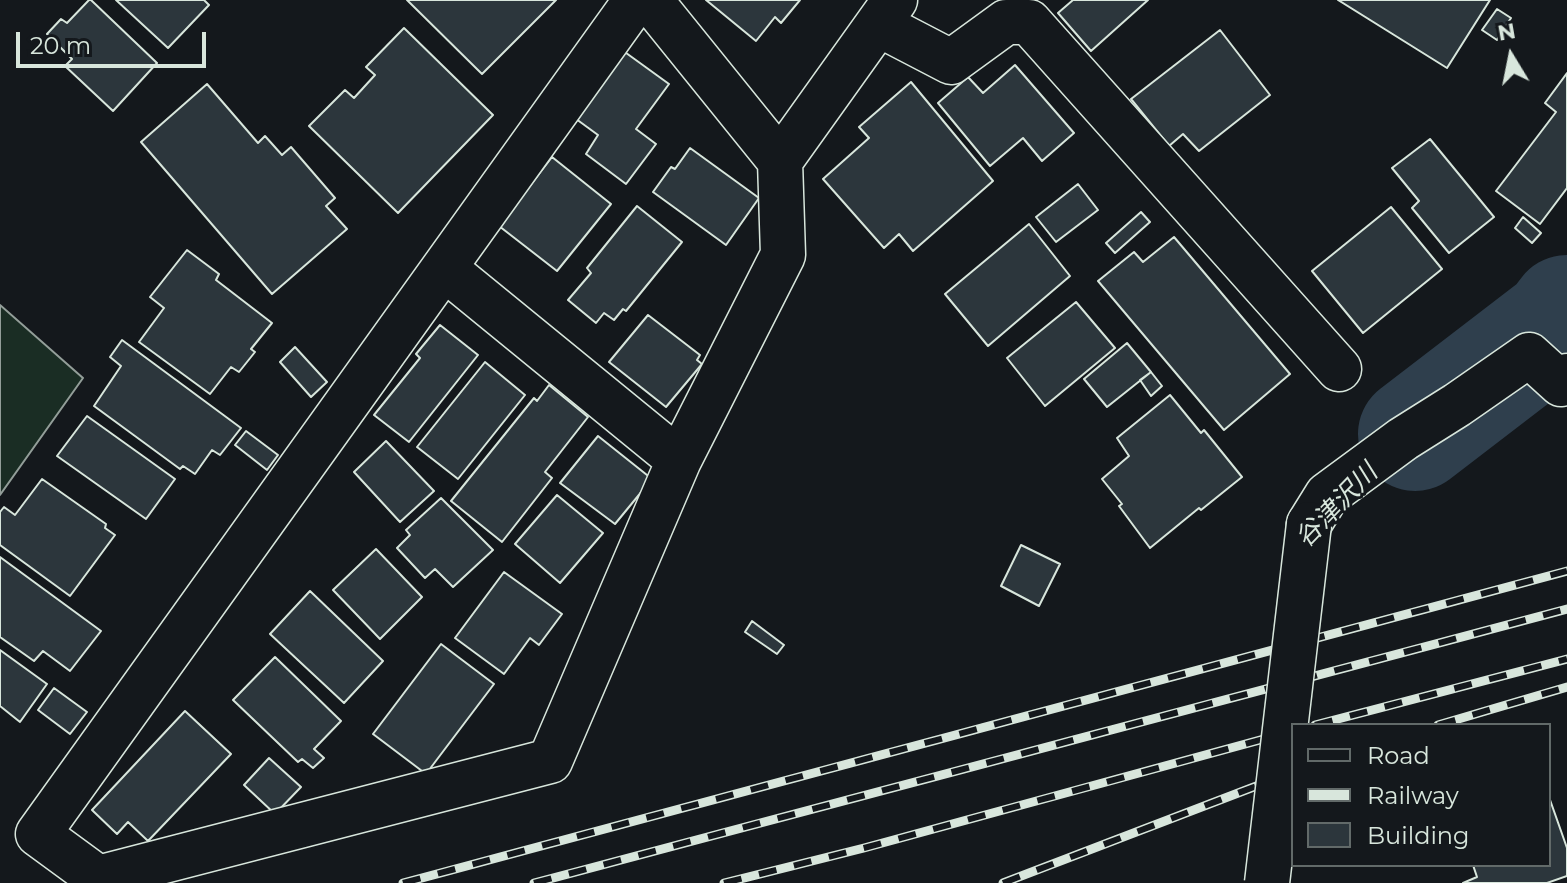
<!DOCTYPE html>
<html>
<head>
<meta charset="utf-8">
<style>
  body { margin:0 }
  #map { position:relative; width:1567px; height:883px; overflow:hidden; background:#14181c; font-family:Montserrat,sans-serif }
  canvas { display:block }
  .legend { position:absolute; left:1291px; top:723px; width:260px; height:144px; box-sizing:border-box; background:#14181c; border:2px solid #626a69; margin:0; padding:10px 14px; list-style:none; font-size:24px; color:#d8e6dc }
  .legend li { display:flex; align-items:center; gap:16px; height:40px }
  .legend b { width:40px; border:2px solid #626a69 }
  .north { position:absolute; left:1471px; top:16px; width:80px; height:80px; -webkit-text-stroke:6px #14181c; paint-order:stroke; rotate:350deg; font-size:22px; font-weight:700; line-height:32px; text-align:center; color:#d8e6dc }
  .north::after { content:''; display:block; margin:auto; width:28px; height:36px; background:#d8e6dc; clip-path:polygon(50% 0,100% 100%,50% 72%,0 100%) }
  .scale { position:absolute; left:16px; top:32px; width:190px; height:36px; box-sizing:border-box; border:4px solid #d8e6dc; border-top:0; padding-left:10px; font-size:24px; line-height:28px; white-space:nowrap; color:#d8e6dc; -webkit-text-stroke:6px #14181c; paint-order:stroke }
</style>
</head>
<body>
<div id="map">
<canvas width="1567" height="883"></canvas>
<ul class="legend">
<li><b style="height:10px;background:#14181c"></b>Road</li>
<li><b style="height:10px;background:#d8e6dc"></b>Railway</li>
<li><b style="height:22px;background:#2c363c"></b>Building</li>
</ul>
<div class="north">N</div>
<div class="scale">20 m</div>
</div>
<script>
const c = document.querySelector('canvas').getContext('2d');
c.lineJoin = 'round';
function fillPath(path, color) { c.fillStyle = color; c.fill(path, 'evenodd'); }
function strokePath(path, color, width, dash) { c.strokeStyle = color; c.lineWidth = width; c.lineCap = dash ? 'butt' : 'round'; c.setLineDash(dash || []); c.stroke(path); }
function write(font, color, halo, rows, align = 'center') {
  c.font = font + ' Montserrat,"Noto Sans JP",sans-serif'; c.lineWidth = 6; c.setLineDash([]); c.textBaseline = 'middle'; c.strokeStyle = halo; c.fillStyle = color; for (const [text, x, y, turn = 0] of rows) {
    c.save(); c.translate(x, y); c.rotate((+turn || 0) * Math.PI / 180); c.textAlign = isNaN(turn) ? turn : align; if (halo) c.strokeText(text, 0, 0); c.fillText(text, 0, 0); c.restore();
  }
}
const green = new Path2D(`
  M0 305 83 378 0 495Z`);
fillPath(green, '#1a2d24');
strokePath(green, '#939e99', 2);
strokePath(new Path2D(`
  M1415 434 1557 325 1567 312`), '#2f3f4d', 114);
const building = new Path2D(`
  M89 0H91L157 63 113 111 65 66 72 59 47 34 61 19 67 23Z
  M116 0H204L209 5 168 48Z
  M407 0H556L482 74Z
  M706 0H800L781 23 775 17 756 41Z
  M1073 0H1148L1091 51 1058 13Z
  M1338 0H1490L1447 68Z
  M1497 9 1511 18 1497 40 1482 30Z
  M404 28 493 115 398 213 309 126 345 90 354 98 375 75 366 67Z
  M1220 30 1270 95 1199 151 1183 134 1169 146 1131 99Z
  M622 50 669 84 636 129 656 144 626 184 586 154 598 135 572 116Z
  M1015 65 1074 133 1042 161 1023 138 990 166 938 103 968 77 983 93Z
  M1567 73V188L1540 224 1496 191 1556 112 1545 103Z
  M911 82 993 181 913 251 899 234 884 248 823 179 869 138 859 127Z
  M207 84 258 143 265 136 282 155 291 147 335 198 326 206 347 229 272 294 141 142Z
  M1430 139 1494 217 1449 253 1412 208 1419 201 1392 168Z
  M690 148 759 198 726 245 653 192 671 167 675 169Z
  M552 157 611 204 557 271 499 226Z
  M1078 184 1098 210 1056 242 1036 217Z
  M637 206 682 242 626 311 623 309 614 320 604 313 596 323 568 300 591 273 587 268Z
  M1391 207 1442 269 1363 333 1312 271Z
  M1141 212 1150 222 1115 253 1106 243Z
  M1523 217 1541 233 1532 243 1515 228Z
  M1029 224 1070 276 988 346 945 294Z
  M1174 237 1290 374 1224 430 1098 281 1134 252 1143 262Z
  M187 250 219 274 216 280 272 323 251 349 255 352 239 372 231 367 210 394 139 342 164 308 150 297Z
  M1076 302 1115 348 1045 406 1007 358Z
  M648 315 700 355 697 360 702 364 666 407 609 362Z
  M440 325 478 355 409 442 374 415 420 358 416 354Z
  M122 340 241 428 220 455 212 450 195 474 183 466 180 469 94 406 121 366 110 357Z
  M1127 343 1151 372 1107 407 1084 379Z
  M295 347 327 382 311 397 280 362Z
  M485 362 525 395 458 479 417 447Z
  M1151 372 1162 386 1151 396 1140 380Z
  M549 385 588 417 545 472 552 478 502 542 451 501 534 398 537 401Z
  M1170 395 1201 433 1204 430 1242 477 1201 510 1199 508 1150 548 1119 506 1122 504 1102 479 1129 456 1117 438Z
  M87 416 175 479 146 519 57 456Z
  M246 431 278 455 267 470 235 445Z
  M598 436 652 479 615 524 560 483Z
  M386 441 434 491 400 522 354 472Z
  M42 479 106 524 105 528 115 535 70 596 0 545V512L4 507 15 515Z
  M557 495 603 533 560 583 515 544Z
  M441 498 493 550 453 587 435 569 425 578 397 548 410 535 406 530Z
  M1021 545 1060 564 1039 606 1001 586Z
  M376 549 422 597 380 639 333 590Z
  M0 557 101 631 70 671 43 651 34 661 0 637Z
  M504 572 562 614 539 645 530 638 504 674 455 638Z
  M310 591 383 661 344 703 270 634Z
  M752 621 784 645 777 654 745 632Z
  M441 644 494 684 426 774 373 734Z
  M0 650 47 684 20 722 0 706Z
  M275 657 341 721 314 749 324 758 313 768 302 759 298 762 233 700Z
  M54 688 87 712 70 734 38 710Z
  M185 711 231 754 148 841 128 822 117 834 92 810Z
  M269 758 301 787 275 814 244 785Z
  M1549 797 1567 848V876L1547 883H1463L1477 877 1473 865H1549Z`);
fillPath(building, '#2c363c');
strokePath(building, '#d8e6dc', 2);
const minor = new Path2D(`
  M636 0 38 834 98 878 550 761 679 460 783 255 780 161 650 0
  M878 24 951 62 1006 22H1029L1339 369
  M780 161 895 0
  M444 268 679 460
  M1309 524 1327 495 1403 439 1457 405 1529 355 1561 384 1567 376`);
strokePath(minor, '#d8e6dc', 47);
strokePath(minor, '#14181c', 44);
const rail = new Path2D(`
  M1315 725 1567 659
  M1438 725 1567 687
  M403 883 1567 571
  M534 883 1567 609
  M724 883 864 848 1293 731
  M1003 883 1293 772`);
strokePath(rail, '#d8e6dc', 9);
strokePath(rail, '#14181c', 6, [18]);
const minorBridge = new Path2D(`
  M1267 883 1309 524`);
strokePath(minorBridge, '#d8e6dc', 47, []);
strokePath(minorBridge, '#14181c', 44);
write('italic 26px', '#d8e6dc', '#14181c', [
  ["谷津沢川",1337,506,-46]
]);
</script>
</body>
</html>
